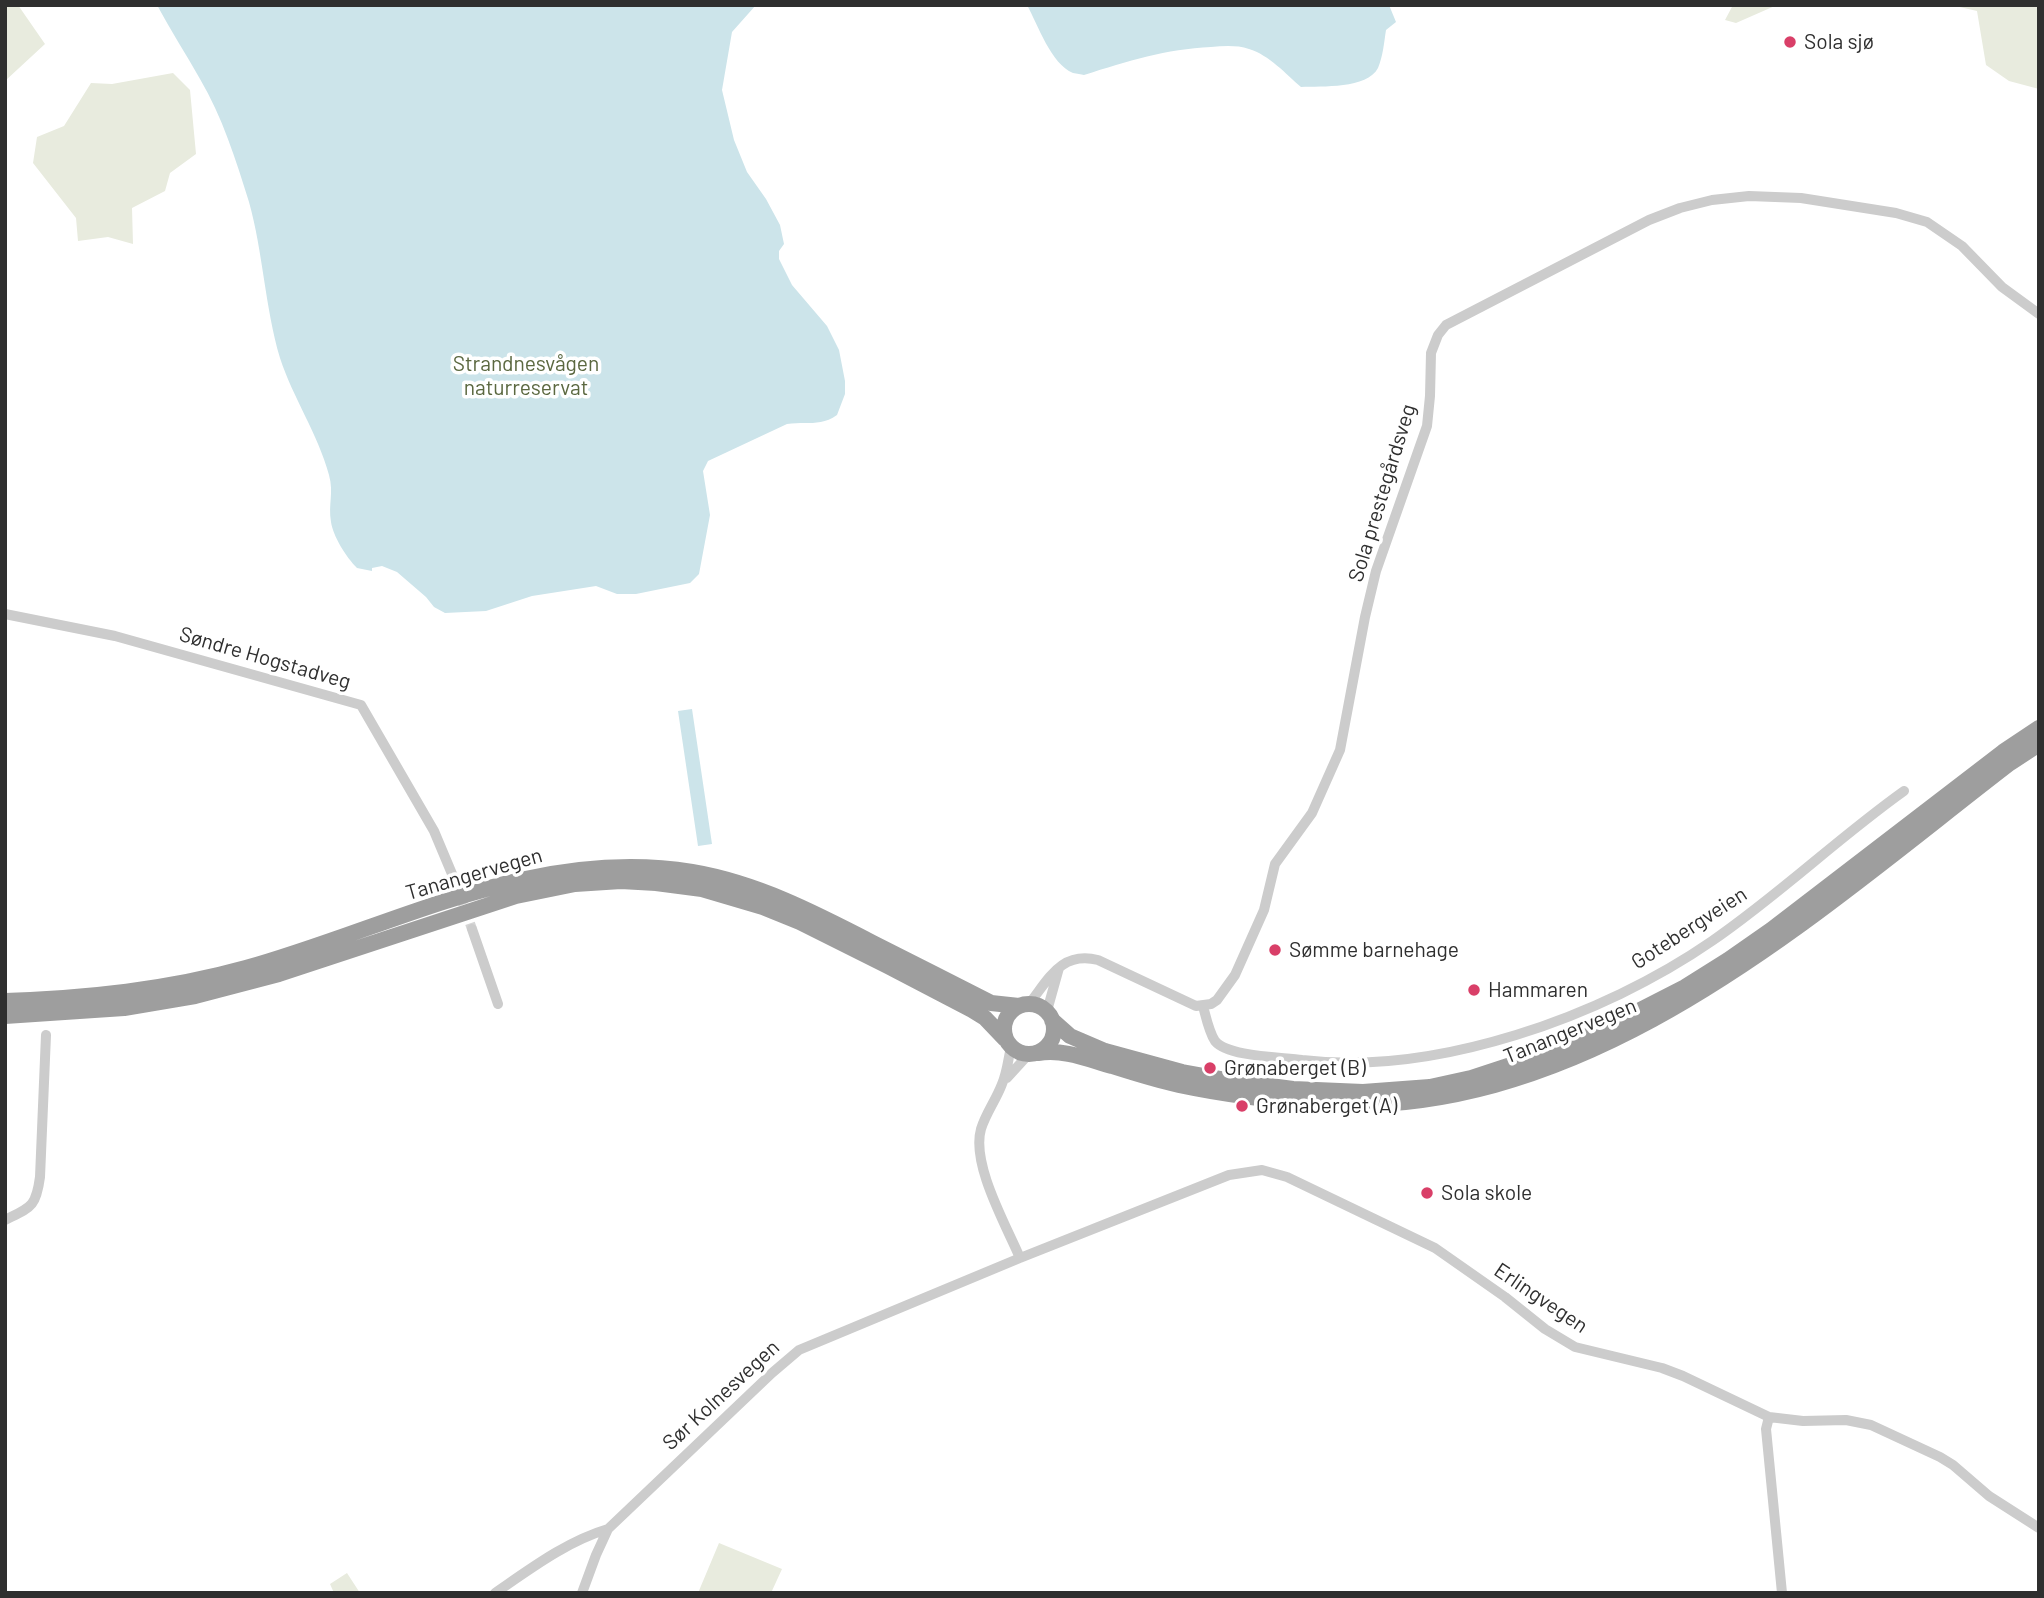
<!DOCTYPE html>
<html>
<head>
<meta charset="utf-8">
<style>
  body { margin:0 }
  #map { position:relative; width:2044px; height:1598px; overflow:hidden; background:#fff; font-family:Barlow,sans-serif }
  canvas { display:block }
  .frame { position:absolute; inset:0; border:7px solid #2f2f2f; pointer-events:none }
</style>
</head>
<body>
<div id="map">
<canvas width="2044" height="1598"></canvas>
<div class="frame"></div>
</div>
<script>
const c = document.querySelector('canvas').getContext('2d');
c.lineJoin = 'round';
function fillPath(path, color) { c.fillStyle = color; c.fill(path, 'evenodd'); }
function strokePath(path, color, width, dash) { c.strokeStyle = color; c.lineWidth = width; c.lineCap = dash ? 'butt' : 'round'; c.setLineDash(dash || []); c.stroke(path); }
function write(font, color, halo, rows, align = 'center') {
  c.font = font + ' Barlow,sans-serif'; c.lineWidth = 7; c.setLineDash([]); c.textBaseline = 'middle'; c.strokeStyle = halo; c.fillStyle = color; for (const [text, x, y, turn = 0] of rows) {
    c.save(); c.translate(x, y); c.rotate((+turn || 0) * Math.PI / 180); c.textAlign = isNaN(turn) ? turn : align; if (halo) c.strokeText(text, 0, 0); c.fillText(text, 0, 0); c.restore();
  }
}
fillPath(new Path2D(`
  M5 5H18L45 44 5 81Z
  M1733 5H1777L1736 23 1725 20Z
  M1951 5H2039V89L2009 81 1986 65 1977 11Z
  M173 73 190 90 196 154 170 173 165 191 132 208 133 244 108 237 78 241 76 218 33 163 37 137 64 126 91 83 112 84Z
  M719 1543 782 1569 771 1593H698Z
  M347 1573 360 1593H334L330 1584Z`), '#e8ebde');
fillPath(new Path2D(`
  M157 5H756L732 32 722 90 734 140 747 172 766 199 780 225 784 244 779 251V259L792 285 827 326 839 350 845 381V394L837 415C820 427 806 421 787 424L708 461 703 471 710 515 699 574 690 583 636 594H617L596 586 532 596 486 611 445 613 434 607 426 597 397 572 382 566 372 568V571L357 568C346 557 333 536 331 522 328 504 334 493 329 475 318 434 293 398 280 358 265 307 263 252 249 202 236 160 222 116 200 79 186 54 171 31 157 5Z
  M1027 5H1389L1396 22 1386 30C1384 43 1383 56 1378 68 1367 89 1322 86 1301 87 1286 74 1269 55 1249 49 1237 45 1224 46 1211 47 1166 49 1128 61 1084 75 1081 74 1077 74 1073 73 1051 64 1038 25 1027 5Z
  M692 709 712 844 698 846 678 711Z`), '#cce4ea');
strokePath(new Path2D(`
  M455 881 472 929`), '#d5d5d5', 10, [10, 5]);
strokePath(new Path2D(`
  M5 614 115 636 361 705 434 831 455 881
  M472 929 498 1004
  M1029 1004C1049 979 1061 951 1098 960L1196 1006 1211 1004 1217 1000 1235 975 1264 910 1275 864 1312 813 1340 750 1365 617 1376 571 1427 426 1430 396 1431 353 1438 335 1446 325 1649 220 1680 208 1712 200 1749 196 1801 198 1896 213 1927 222 1962 246 2002 287 2039 314
  M1203 1006C1206 1017 1209 1032 1215 1041 1228 1057 1282 1057 1302 1060 1436 1076 1602 1017 1712 941 1779 895 1838 838 1904 791
  M1047 1011 1059 968
  M1011 1047C1008 1060 1007 1073 1002 1084 996 1100 986 1113 981 1129 971 1164 1006 1225 1020 1258
  M1007 1078 1028 1055
  M5 1220C31 1207 36 1207 40 1177L46 1035
  M1769 1417 1766 1429 1782 1593
  M495 1593C530 1569 567 1541 608 1529
  M582 1593 596 1555 608 1529 772 1373 799 1350 1020 1258 1229 1175 1262 1170 1287 1177 1435 1248 1505 1297 1545 1329 1575 1347 1662 1368 1683 1376 1769 1417 1803 1421 1846 1420 1871 1425 1940 1457 1953 1465 1989 1496 2039 1528`), '#ccc', 10);
strokePath(new Path2D(`
  M5 1001C87 998 167 990 246 968 393 927 535 846 692 872 757 883 815 913 873 943 912 963 952 983 991 1003L1019 1006
  M1004 1029a25 25 0 1 1 50 0a25 25 0 1 1-50 0Z
  M5 1016 124 1008 195 996 279 974 516 896 575 884 621 881 656 883 702 889 763 907 800 922 888 966 972 1010 985 1018 1005 1039
  M1052 1020 1070 1036 1105 1051 1182 1072 1232 1081 1293 1089 1363 1092 1430 1087 1471 1078 1550 1052 1599 1031 1685 987 1728 960 1771 930 2003 752 2039 728
  M1038 1053C1065 1049 1087 1059 1112 1066 1134 1073 1156 1080 1179 1085 1226 1095 1276 1101 1324 1104 1592 1119 1812 915 2010 763L2039 744`), '#9e9e9e', 16);
for (const [x, y, r, color] of [
  [1790,42,7,"#d93f68"],
  [1275,950,7,"#d93f68"],
  [1474,990,7,"#d93f68"],
  [1210,1068,7,"#d93f68"],
  [1242,1106,7,"#d93f68"],
  [1427,1193,7,"#d93f68"]
]) { const dot = new Path2D(); dot.arc(x, y, r, 0, 2 * Math.PI); c.fillStyle = color; c.fill(dot); strokePath(dot, '#fff', 2.5); }
write('21px', '#2f2f2f', '#fff', [
  ["Sola sjø",1804,42],
  ["Sømme barnehage",1289,950],
  ["Hammaren",1488,990],
  ["Grønaberget (B)",1224,1068],
  ["Grønaberget (A)",1256,1106],
  ["Sola skole",1441,1193]
], 'left');
write('21px', '#5b6840', '#fff', [
  ["Strandnesvågen",526,364],
  ["naturreservat",526,388]
]);
write('21px', '#2f2f2f', '#fff', [
  ["Sola prestegårdsveg",1382,493,-73],
  ["Søndre Hogstadveg",265,658,16],
  ["Tanangervegen",474,874,-16],
  ["Gotebergveien",1689,928,-33],
  ["Tanangervegen",1570,1031,-22],
  ["Erlingvegen",1541,1298,34],
  ["Sør Kolnesvegen",721,1395,-43]
]);
</script>
</body>
</html>
